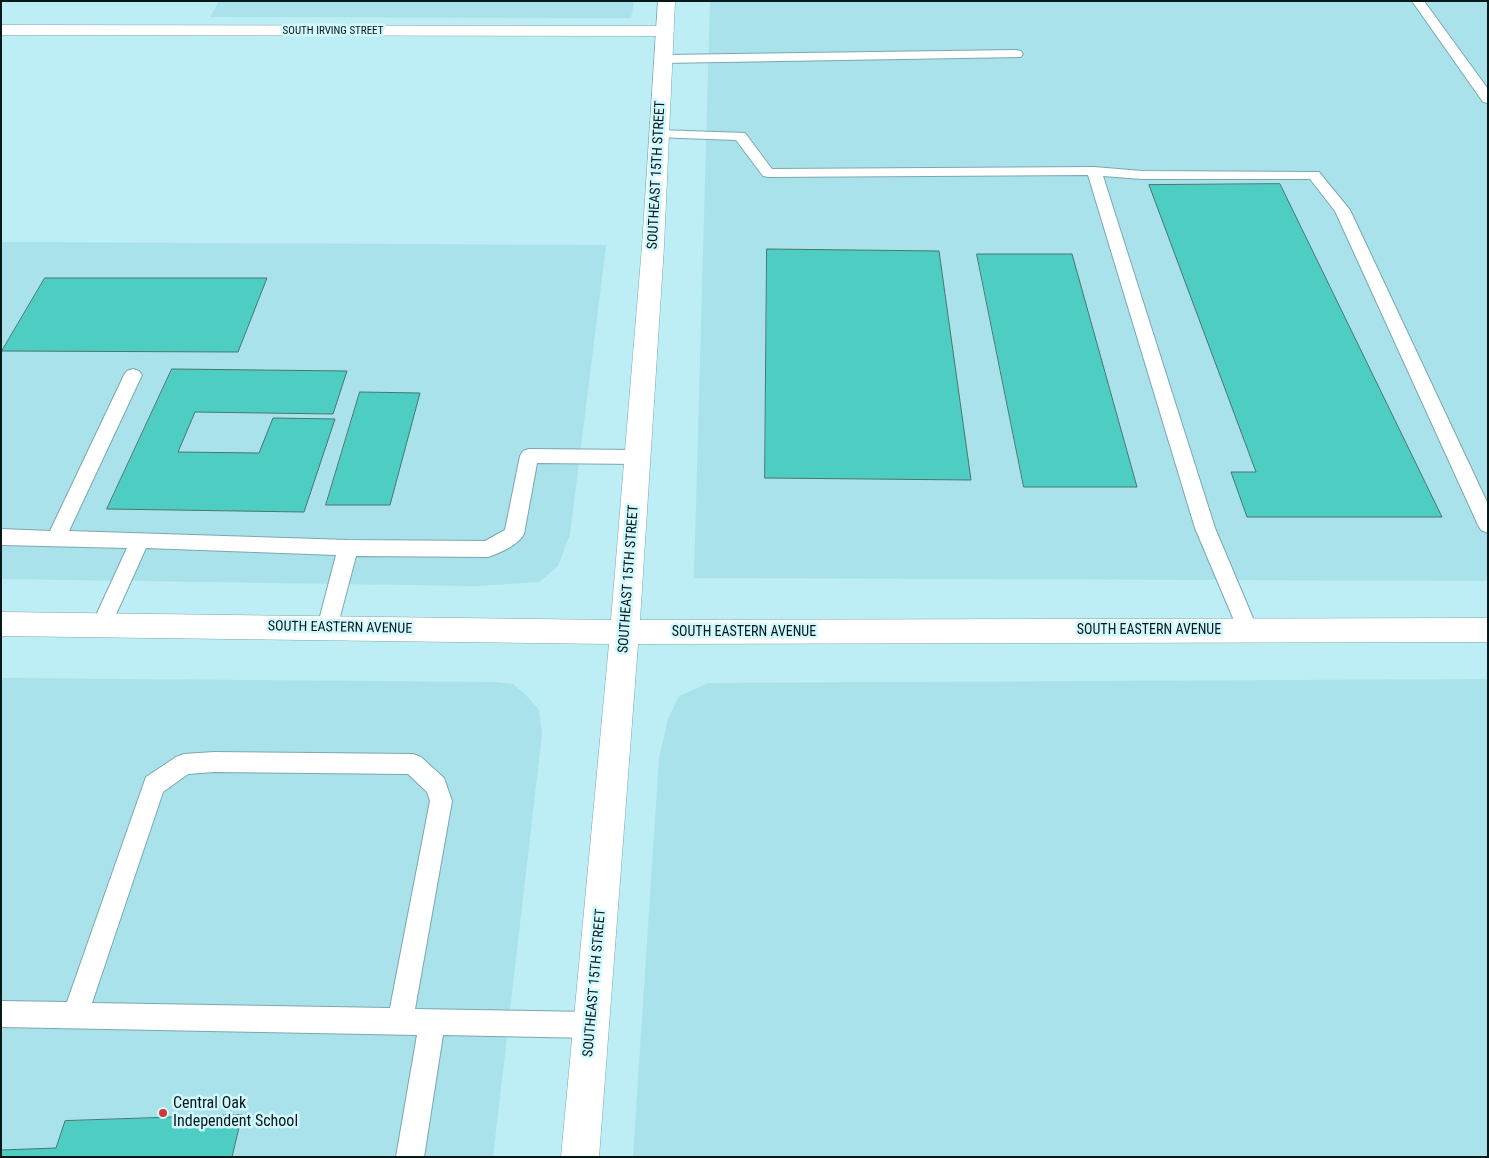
<!DOCTYPE html>
<html>
<head>
<meta charset="utf-8">
<style>
  body { margin:0 }
  #map { position:relative; width:1489px; height:1158px; overflow:hidden; background:#bdedf5; font-family:"Roboto Condensed",sans-serif }
  canvas { display:block }
  .frame { position:absolute; inset:0; border:2px solid #05181a; pointer-events:none }
</style>
</head>
<body>
<div id="map">
<canvas width="1489" height="1158"></canvas>
<div class="frame"></div>
</div>
<script>
const c = document.querySelector('canvas').getContext('2d');
c.lineJoin = 'round';
function fillPath(path, color) { c.fillStyle = color; c.fill(path, 'evenodd'); }
function strokePath(path, color, width, dash) { c.strokeStyle = color; c.lineWidth = width; c.lineCap = dash ? 'butt' : 'round'; c.setLineDash(dash || []); c.stroke(path); }
function write(font, color, halo, rows, align = 'center') {
  c.font = font + ' "Roboto Condensed",sans-serif'; c.lineWidth = 5; c.setLineDash([]); c.textBaseline = 'middle'; c.strokeStyle = halo; c.fillStyle = color; for (const [text, x, y, turn = 0] of rows) {
    c.save(); c.translate(x, y); c.rotate((+turn || 0) * Math.PI / 180); c.textAlign = isNaN(turn) ? turn : align; if (halo) c.strokeText(text, 0, 0); c.fillText(text, 0, 0); c.restore();
  }
}
fillPath(new Path2D(`
  M219 1H634L631 18 210 17Z
  M710 1H1488V581L694 578Z
  M1 242 606 245 570 534 558 566 539 582 477 586 1 579Z
  M1 678 494 682 513 684 525 694 539 710 542 734 493 1157H1Z
  M1488 679V1157H633L659 758 668 719 679 696 709 683Z`), '#a9e2eb');
const building = new Path2D(`
  M1280 184 1442 517H1247L1231 472H1256L1149 185Z
  M767 249 939 251 971 480 765 478Z
  M977 254H1072L1137 487H1024Z
  M45 278H267L238 352 2 351Z
  M172 369 347 371 333 414 195 412 178 452 259 453 273 418 335 419 304 512 107 509Z
  M360 392 420 393 390 505H326Z
  M242 1115 232 1157H1V1150L56 1148 65 1121Z`);
fillPath(building, '#4ecdc3');
strokePath(building, '#497671', 1);
const service = new Path2D(`
  M1412 1H1424L1488 89V103L1483 102Z
  M1016 50 1021 51 1023 54 1021 57 663 63 656 59 663 55Z
  M659 130 745 133 772 169 1094 167 1142 171 1319 172 1350 210 1488 504V533L1481 530 1478 525 1335 211 1310 179H1142L1103 176 1215 528 1258 630 1255 636 1248 639 1241 636 1238 630 1195 528 1088 175 768 177 763 176 736 140 654 137 652 134 654 131Z
  M133 369 139 371 142 375 69 531 348 540 485 541 505 530 520 456 523 451 529 449 638 450 645 452 647 457 645 462 638 464 537 463 524 534C518 545 500 553 488 557L356 556 337 628 334 634 327 637 320 634 317 628 336 555 146 548 109 630 102 633 95 630 92 624 127 548 1 545V529L50 531 124 375 127 371Z
  M214 752 413 754 421 757 444 778 452 801 415 1009 591 1012 600 1016 604 1025 600 1034 591 1038 443 1035 424 1157H396L417 1035 1 1027V1001L67 1002 146 777 176 757 184 754ZM214 772 408 774 427 792 430 801 390 1008 92 1003 163 792 188 774Z`);
const minor = new Path2D(`
  M1 25 665 26 671 27 674 31 671 35 665 36 1 35Z`);
const secondary = new Path2D(`
  M658 1H675L664 246 640 620 1488 618V642L638 644 599 1157H561L609 644 1 636V612L611 620 642 246Z`);
strokePath(service, '#7aa8af', 2);
strokePath(minor, '#7aa8af', 1);
strokePath(secondary, '#7aa8af', 1);
fillPath(service, '#fff');
fillPath(minor, '#fff');
fillPath(secondary, '#fff');
for (const [x, y, r, color] of [
  [163,1113,5,"#ca3c34"]
]) { const dot = new Path2D(); dot.arc(x, y, r, 0, 2 * Math.PI); c.fillStyle = color; c.fill(dot); strokePath(dot, '#d2f9ff', 2); }
write('11px', '#05181a', '#d2f9ff', [
  ["SOUTH IRVING STREET",333,31]
]);
write('14px', '#05181a', '#d2f9ff', [
  ["SOUTHEAST 15TH STREET",657,175,-87],
  ["SOUTHEAST 15TH STREET",629,579,-86],
  ["SOUTH EASTERN AVENUE",340,628,1],
  ["SOUTH EASTERN AVENUE",1149,630],
  ["SOUTH EASTERN AVENUE",744,632],
  ["SOUTHEAST 15TH STREET",595,983,-85]
]);
write('16px', '#05181a', '#d2f9ff', [
  ["Central Oak",173,1104],
  ["Independent School",173,1122]
], 'left');
</script>
</body>
</html>
